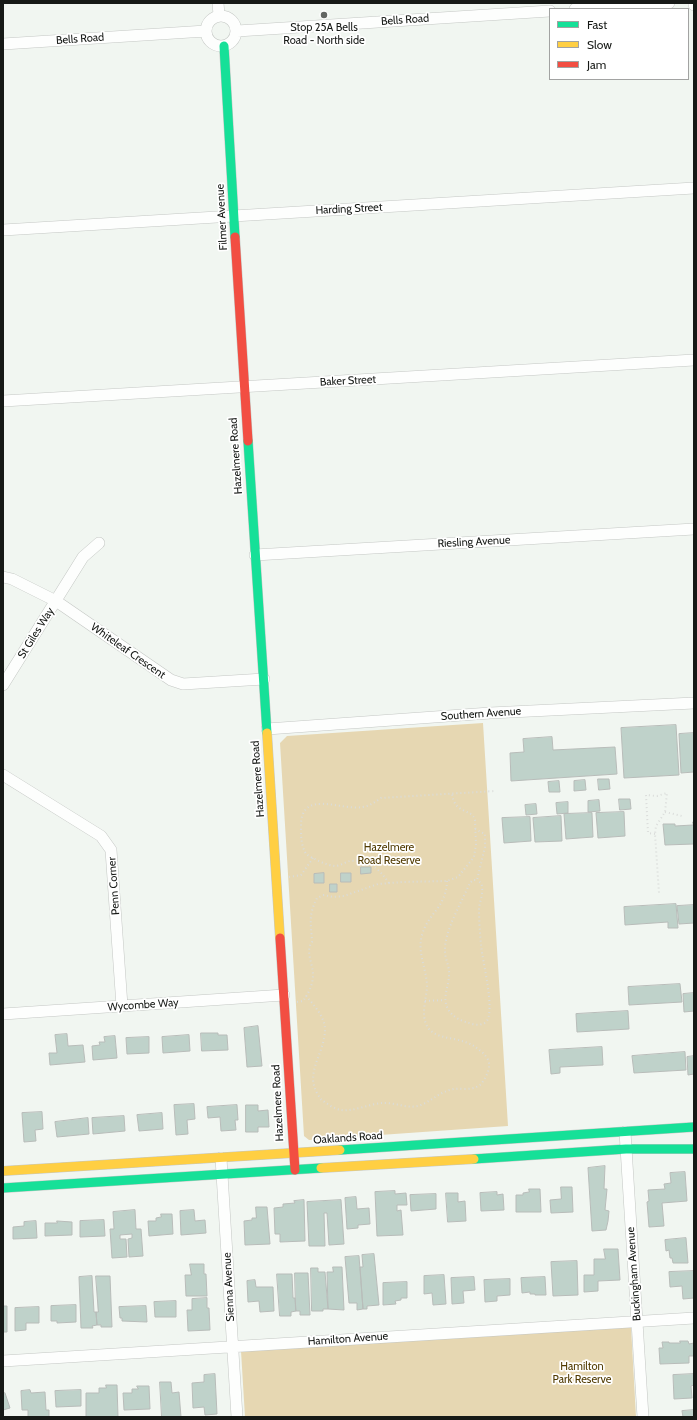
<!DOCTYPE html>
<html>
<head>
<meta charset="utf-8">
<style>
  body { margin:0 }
  #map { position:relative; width:697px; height:1420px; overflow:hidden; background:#f1f6f1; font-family:Cabin,sans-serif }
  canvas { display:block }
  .frame { position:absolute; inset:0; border:4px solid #161916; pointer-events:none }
  .legend { position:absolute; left:549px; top:8px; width:140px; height:72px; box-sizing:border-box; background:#fff; border:1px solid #a2a3a2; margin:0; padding:5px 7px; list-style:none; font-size:12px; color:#161916 }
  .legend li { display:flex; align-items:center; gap:8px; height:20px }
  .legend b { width:20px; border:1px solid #a2a3a2 }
</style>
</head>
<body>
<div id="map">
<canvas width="697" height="1420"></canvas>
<div class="frame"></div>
<ul class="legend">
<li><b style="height:5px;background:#16e098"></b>Fast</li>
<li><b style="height:5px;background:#ffcf43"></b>Slow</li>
<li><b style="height:5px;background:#f24e42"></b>Jam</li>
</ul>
</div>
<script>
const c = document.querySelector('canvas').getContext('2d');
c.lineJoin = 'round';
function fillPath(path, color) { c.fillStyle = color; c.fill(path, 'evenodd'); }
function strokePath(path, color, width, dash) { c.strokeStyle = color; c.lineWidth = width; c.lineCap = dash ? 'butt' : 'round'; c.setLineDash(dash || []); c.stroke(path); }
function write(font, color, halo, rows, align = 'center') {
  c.font = font + ' Cabin,sans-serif'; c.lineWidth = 3.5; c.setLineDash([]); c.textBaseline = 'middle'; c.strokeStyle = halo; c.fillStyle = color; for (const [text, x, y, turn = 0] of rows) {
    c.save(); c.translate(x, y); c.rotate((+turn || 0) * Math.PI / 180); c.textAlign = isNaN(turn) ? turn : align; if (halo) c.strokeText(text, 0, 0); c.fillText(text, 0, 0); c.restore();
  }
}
fillPath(new Path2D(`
  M483 723 508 1126 309 1140 304 1136 280 743 287 736Z
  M631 1327 636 1417H245L241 1351Z`), '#e6d7b2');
const building = new Path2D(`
  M676 725 679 775 624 778 621 728Z
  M694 733V772L681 773 679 734Z
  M552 737 553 750 615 747 617 774 511 781 510 753 524 752 523 739Z
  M598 779H609L610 789 599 790Z
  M585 780 586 790 574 791V781Z
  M559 781 560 792H549L548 782Z
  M619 799H630L631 809 620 810Z
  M599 800 600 811 588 812V801Z
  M568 802V813L557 814 556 803Z
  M536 804 537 814 526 815 525 805Z
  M624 812 625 836 598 838 596 813Z
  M592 813 593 837 566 839 564 814Z
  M561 816 562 841 535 842 533 818Z
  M530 817 531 841 504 843 502 818Z
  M693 822H694V844L665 845 663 824H675V826L693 825Z
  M361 867H371V873L361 874Z
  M324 873V883H314V874Z
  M341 873H351V882H341Z
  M330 884H337V892H330Z
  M676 904 678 928H668V922L625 925 624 907Z
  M694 905V923L679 924 677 906Z
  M680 984 682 1002 629 1005 628 987Z
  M694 993V1011L684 1012 683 994Z
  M628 1011 629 1029 577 1032 576 1014Z
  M258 1026 262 1066 247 1067 244 1028Z
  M201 1033H218V1035H227L228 1050 202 1051Z
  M67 1034 68 1046 83 1045 85 1062 50 1065 49 1053H57L55 1035Z
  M189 1035 190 1051 163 1053 162 1037Z
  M115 1036 117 1058 93 1060 92 1046 100 1045 99 1042H105L104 1037Z
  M149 1037V1053L127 1054 126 1038Z
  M602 1047 603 1065 560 1067V1073L551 1074 549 1050Z
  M685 1052 686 1070 634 1073 632 1056Z
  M694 1056V1074L688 1075 687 1057Z
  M194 1104 195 1119 187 1120 188 1134 176 1135 174 1105Z
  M237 1105 238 1120H235L236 1130 221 1131 220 1117 208 1118 207 1107Z
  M246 1105H258V1111L268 1110 269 1127H258V1132H246Z
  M42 1112 43 1129 35 1130 36 1141 24 1142 22 1113Z
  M162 1113 163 1129 139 1131 137 1115Z
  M124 1116 125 1131 93 1134 92 1118Z
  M88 1118 89 1134 57 1137 55 1122Z
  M605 1166 604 1189H607L605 1210 609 1211 608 1221 606 1230 592 1231 588 1168Z
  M685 1172 687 1201 662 1203 664 1226 649 1227 647 1202 649 1201 648 1190 665 1189 664 1184 671 1183 670 1173Z
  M561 1187H572L573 1212 551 1213 550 1200 561 1199Z
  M529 1189H540L541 1212H516V1195H523V1193L529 1192Z
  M395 1191V1194L406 1193 407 1205H397V1211L401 1210 403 1235 377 1236 375 1192Z
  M497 1192V1195L503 1194 504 1210 481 1211 480 1193Z
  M446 1193H458V1202L465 1201 466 1221 448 1222Z
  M436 1194V1209L411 1211 410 1195Z
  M356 1197 357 1209 369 1208 370 1224 358 1225V1228L347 1229 345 1198Z
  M304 1200 305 1241 280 1242V1234H275L274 1208 283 1207V1204L295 1203 294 1201Z
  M341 1200 344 1244 329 1245 327 1213H324L325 1246H309L307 1202Z
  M256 1207H267L270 1244 245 1245 244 1221 252 1220V1218H256Z
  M135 1210 136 1229H141L143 1256 129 1257 128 1239 132 1238V1234L120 1235V1239H126L127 1257 112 1258 110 1229H114L113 1212Z
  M194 1210 195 1221 205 1220 206 1233 181 1235 180 1211Z
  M161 1214H172L173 1234 149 1236 148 1221H156V1218L161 1217Z
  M104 1220 105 1236 80 1237V1221Z
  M36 1221 37 1238 13 1239V1227L24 1226V1222Z
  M57 1221 72 1222V1235L45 1236V1223H57Z
  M686 1238 688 1263H673L672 1258H670L669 1250 666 1251 665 1240Z
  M604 1249H618L620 1280 598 1281V1291L584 1292V1275H594V1259H605Z
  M374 1254 379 1305 367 1306V1309H363L360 1267H363L362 1255Z
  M359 1256 363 1309 357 1310V1303H349L345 1257Z
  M577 1261 578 1295 553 1296 551 1262Z
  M190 1264H204V1274H206L207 1296H186L185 1275H191Z
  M333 1267H342L344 1310 328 1309 327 1272H333Z
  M311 1268H318V1272H325L328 1309H323V1311H312Z
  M694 1271V1298L683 1299 682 1286 670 1287 669 1272Z
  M295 1273H308L310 1315H300V1311H296Z
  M277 1274H292L293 1298H295L296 1311 291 1312V1316H280Z
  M444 1275 446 1304 433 1305 432 1293 424 1294V1276Z
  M92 1276 94 1312H96L97 1325 92 1326 93 1328H81L79 1277Z
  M96 1276H110L112 1327H101V1325H97L96 1312H98Z
  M474 1277 475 1290 463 1291 464 1303 452 1304 451 1278Z
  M545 1277 546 1295H535V1294H530V1292L522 1293 521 1278Z
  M510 1279V1295L497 1296V1301L485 1302 484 1280Z
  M255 1280 256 1287H273L274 1311 260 1312 259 1301 248 1302 247 1281Z
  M407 1282V1298H401V1300L395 1301 396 1304 383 1305V1283Z
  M207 1298V1308H209L210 1330 188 1331 187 1310H192V1299Z
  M176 1301V1317H155L154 1302Z
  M76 1305V1322L57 1323V1321H51V1306Z
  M3 1306H7V1332H3Z
  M146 1306 147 1322 122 1321V1318H120L119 1307Z
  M39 1307V1323H26V1330L15 1331V1308Z
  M680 1341H688L689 1344 694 1343V1356H689V1363L660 1364 659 1348H663L662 1342H669V1343H680Z
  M215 1374 217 1414 205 1415 204 1407 193 1408 192 1383 204 1382V1375Z
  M694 1374V1385L691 1386 692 1398 674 1399 673 1375Z
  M160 1382H171L172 1393 179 1392 181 1417H162Z
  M106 1385H117L118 1417H86V1393H99V1388H106Z
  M137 1386H149L150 1409 124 1410 123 1393H132V1389H138Z
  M30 1390 31 1393 45 1392 46 1410H49V1417H28V1410H22L21 1391Z
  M81 1390V1406L56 1407 55 1391Z
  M5 1393 10 1408 3 1410V1394Z
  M694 1410V1417H683L682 1411Z`);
fillPath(building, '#bfd2ca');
strokePath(building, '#b8bcb9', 1);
const street = new Path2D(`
  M218 3 219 15
  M694 3V5
  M575 9 669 3
  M206 31a15 15 0 1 1 30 0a15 15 0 1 1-30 0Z
  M237 31 550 11
  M3 44 206 31
  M3 230 694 188
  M3 401 694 360
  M255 555 694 529
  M3 577 12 579 56 601 171 680 183 684 264 679
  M3 685 83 557 99 543
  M267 729 490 713 694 703
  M3 775 101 836 111 850 122 1006
  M3 1014 284 995
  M625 1132 643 1417
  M221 1158 237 1417
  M3 1361 694 1318`);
const fast = new Path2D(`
  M224 46 235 237
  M248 441 267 733
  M340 1150 694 1127
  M474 1159 626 1149H694
  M3 1188 321 1168`);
const slow = new Path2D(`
  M267 733 280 938
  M321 1168 474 1159
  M3 1171 340 1150`);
const jam = new Path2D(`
  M235 237 248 441
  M280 938 295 1170`);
strokePath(street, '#c4c7c4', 12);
strokePath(fast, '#c4c7c4', 10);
strokePath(slow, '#c4c7c4', 10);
strokePath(jam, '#c4c7c4', 10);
strokePath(new Path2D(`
  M665 812 682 816
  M475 829 485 834V847L477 880H473L470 883C462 901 444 932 445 951 445 960 450 967 449 975 449 981 447 987 446 993 443 1008 452 1018 466 1022 472 1024 480 1027 486 1022 496 1012 482 960 481 945 480 933 479 920 479 908 480 901 483 894 482 887 482 884 480 882 477 880
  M655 834 648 833 646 795 657 796 667 793 665 812 656 826 655 834 659 893
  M289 877 301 875 313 858
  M389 883C379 869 369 859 350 861 345 862 340 866 335 866 325 865 314 859 306 854 301 845 301 837 301 827 300 788 341 811 362 807 370 806 375 802 381 798L495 791
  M306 996C314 1005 325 1017 325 1030 325 1052 305 1072 317 1093 319 1096 320 1099 322 1100 327 1104 335 1109 341 1110 352 1112 370 1104 382 1103 395 1102 409 1110 421 1105 433 1100 441 1091 454 1089 462 1088 472 1091 480 1085 484 1081 489 1072 489 1066 490 1061 486 1056 483 1053 477 1048 472 1044 465 1042 453 1037 432 1039 426 1024 421 1011 427 997 427 985 426 967 417 952 422 935 428 913 446 908 447 881
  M425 1001 445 1000
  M297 1002 303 1001C308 994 313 985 313 975 313 964 305 951 312 942 311 923 308 916 317 898L324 895 333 897 344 896 378 884 403 882 447 881 458 877 474 857 476 844 475 820C472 808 454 815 452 793`), '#dadcda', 2, [1, 3]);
strokePath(street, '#fdfefd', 11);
strokePath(fast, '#16e098', 9);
strokePath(slow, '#ffcf43', 9);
strokePath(jam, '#f24e42', 9);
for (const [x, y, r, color] of [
  [324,15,4,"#636663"]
]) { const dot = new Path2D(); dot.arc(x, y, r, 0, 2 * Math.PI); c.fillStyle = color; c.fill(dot); strokePath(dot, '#fff', 1.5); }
write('11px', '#161916', '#fff', [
  ["Bells Road",405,20,-4],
  ["Bells Road",80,39,-4],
  ["Harding Street",349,209,-3],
  ["Filmer Avenue",222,217,-93],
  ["Baker Street",348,381,-3],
  ["Hazelmere Road",236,456,-94],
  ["Riesling Avenue",474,542,-3],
  ["St Giles Way",36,633,-58],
  ["Whiteleaf Crescent",128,651,35],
  ["Southern Avenue",481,714,-4],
  ["Hazelmere Road",258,779,-94],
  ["Penn Corner",114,886,-94],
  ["Wycombe Way",143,1005,-4],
  ["Hazelmere Road",278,1103,-93],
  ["Oaklands Road",348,1138,-4],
  ["Buckingham Avenue",634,1274,-94],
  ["Sienna Avenue",229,1287,-93],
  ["Hamilton Avenue",348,1339,-4]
]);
write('11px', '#161916', '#fff', [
  ["Stop 25A Bells",324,28],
  ["Road - North side",324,41]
]);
write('11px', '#503a01', '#fff', [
  ["Hazelmere",389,848],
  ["Road Reserve",389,861],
  ["Hamilton",582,1367],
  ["Park Reserve",582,1380]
]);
</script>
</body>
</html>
